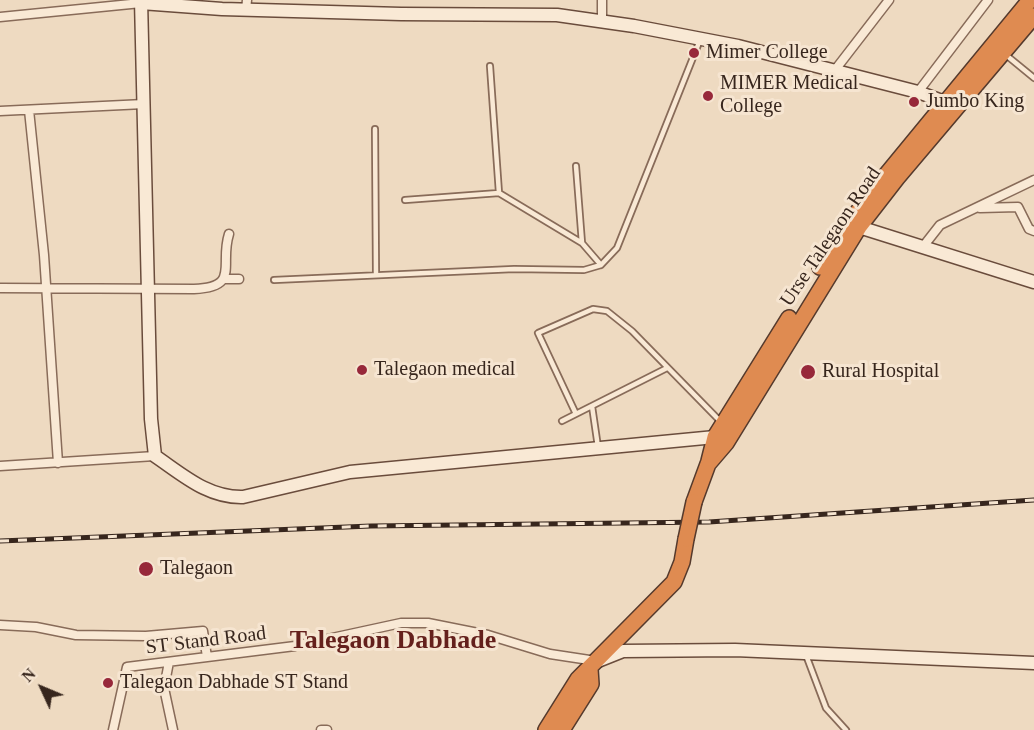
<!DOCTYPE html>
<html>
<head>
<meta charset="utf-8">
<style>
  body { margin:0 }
  #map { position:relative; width:1034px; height:730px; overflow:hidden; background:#eedac1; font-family:Georgia,serif }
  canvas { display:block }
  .north { position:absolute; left:12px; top:658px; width:60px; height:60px; -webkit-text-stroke:4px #f6e5d1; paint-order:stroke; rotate:314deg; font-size:16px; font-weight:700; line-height:24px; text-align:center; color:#37261d }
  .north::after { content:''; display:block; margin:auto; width:21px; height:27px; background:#37261d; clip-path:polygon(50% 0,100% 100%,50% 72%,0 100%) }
</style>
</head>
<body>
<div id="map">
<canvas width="1034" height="730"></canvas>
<div class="north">N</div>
</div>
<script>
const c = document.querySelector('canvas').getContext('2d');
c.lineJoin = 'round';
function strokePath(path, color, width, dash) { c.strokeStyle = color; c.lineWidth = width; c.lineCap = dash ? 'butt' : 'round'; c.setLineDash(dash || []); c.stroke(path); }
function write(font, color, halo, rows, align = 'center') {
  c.font = font + ' Georgia,serif'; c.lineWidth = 6; c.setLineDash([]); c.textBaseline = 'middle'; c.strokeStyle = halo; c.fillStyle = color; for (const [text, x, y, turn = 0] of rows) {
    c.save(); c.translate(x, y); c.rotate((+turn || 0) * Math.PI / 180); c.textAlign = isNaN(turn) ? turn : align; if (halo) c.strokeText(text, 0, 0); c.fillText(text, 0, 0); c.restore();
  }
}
const lane = new Path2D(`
  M1006 55 1034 78
  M490 66 499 193
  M375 129 376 274
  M576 166 582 243
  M405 200 499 193 582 243 601 265
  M274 280 514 269 584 270 601 265 617 248 700 40
  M592 406 598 447
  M576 414 538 333 593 309 607 311 632 331 721 422
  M562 421 667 368
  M806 655 826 708 846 730`);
const street = new Path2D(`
  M246 10 247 0
  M0 17 141 3
  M602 21V0
  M835 70 889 0
  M918 92 988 0
  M29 110 44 255 58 463
  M0 111 144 104
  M980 208 1018 207 1029 229 1034 231
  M922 248 940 225 1034 180
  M225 279H239
  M0 288 194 289C241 287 219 265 229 234
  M0 466 155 456
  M0 625 36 627 76 635 146 636 203 631 207 657
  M169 662 164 688 173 730
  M113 730 127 667 295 646 401 623H428L488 635 550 654 596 661
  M321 730H327`);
const secondary = new Path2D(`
  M141 0 151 419 155 456C183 475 208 498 243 497L350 472 715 437
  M141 3 222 9 401 14 557 15 634 26 738 46 918 92 953 105
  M859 227 1034 282
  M598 661 623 651 735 650 1034 663`);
const highway = new Path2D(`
  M820 267 868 197 1030 0
  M709 461 715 437 789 318
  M694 502 708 464 726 443 859 227 897 178 1034 16
  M546 730 578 679 674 582 682 562 686 539
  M562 730 591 684 590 669`);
strokePath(lane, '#886b59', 8);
strokePath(street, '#886b59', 11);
strokePath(secondary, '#6a4c3c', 15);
strokePath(highway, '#553a2d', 18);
strokePath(lane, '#f9e9d5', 4.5);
strokePath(street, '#f9e9d5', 8);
strokePath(secondary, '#f9e9d5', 12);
strokePath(highway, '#df8b51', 15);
const rail = new Path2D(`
  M0 541 371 526 709 522 1034 500`);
strokePath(rail, '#37261d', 5);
strokePath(rail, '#f6e5d1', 3, [9]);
const highwayBridge = new Path2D(`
  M686 539 694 502`);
strokePath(highwayBridge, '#553a2d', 18, []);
strokePath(highwayBridge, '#df8b51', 15);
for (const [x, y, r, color] of [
  [694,53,6,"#97283a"],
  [708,96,6,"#97283a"],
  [914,102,6,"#97283a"],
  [362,370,6,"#97283a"],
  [808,372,8,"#97283a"],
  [146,569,8,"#97283a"],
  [108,683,6,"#97283a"]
]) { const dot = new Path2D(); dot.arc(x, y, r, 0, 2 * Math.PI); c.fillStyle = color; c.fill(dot); strokePath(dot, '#f6e5d1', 2); }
write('20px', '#37261d', '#f6e5d1', [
  ["Mimer College",706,53],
  ["MIMER Medical",720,84],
  ["College",720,107],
  ["Jumbo King",926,102],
  ["Talegaon medical",374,370],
  ["Rural Hospital",822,372],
  ["Talegaon",160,569],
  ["Talegaon Dabhade ST Stand",120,683]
], 'left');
write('20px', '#37261d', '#f6e5d1', [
  ["Urse Talegaon Road",831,237,-56],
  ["ST Stand Road",206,641,-7]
]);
write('bold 26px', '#64201c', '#f6e5d1', [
  ["Talegaon Dabhade",393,641]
]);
</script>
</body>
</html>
